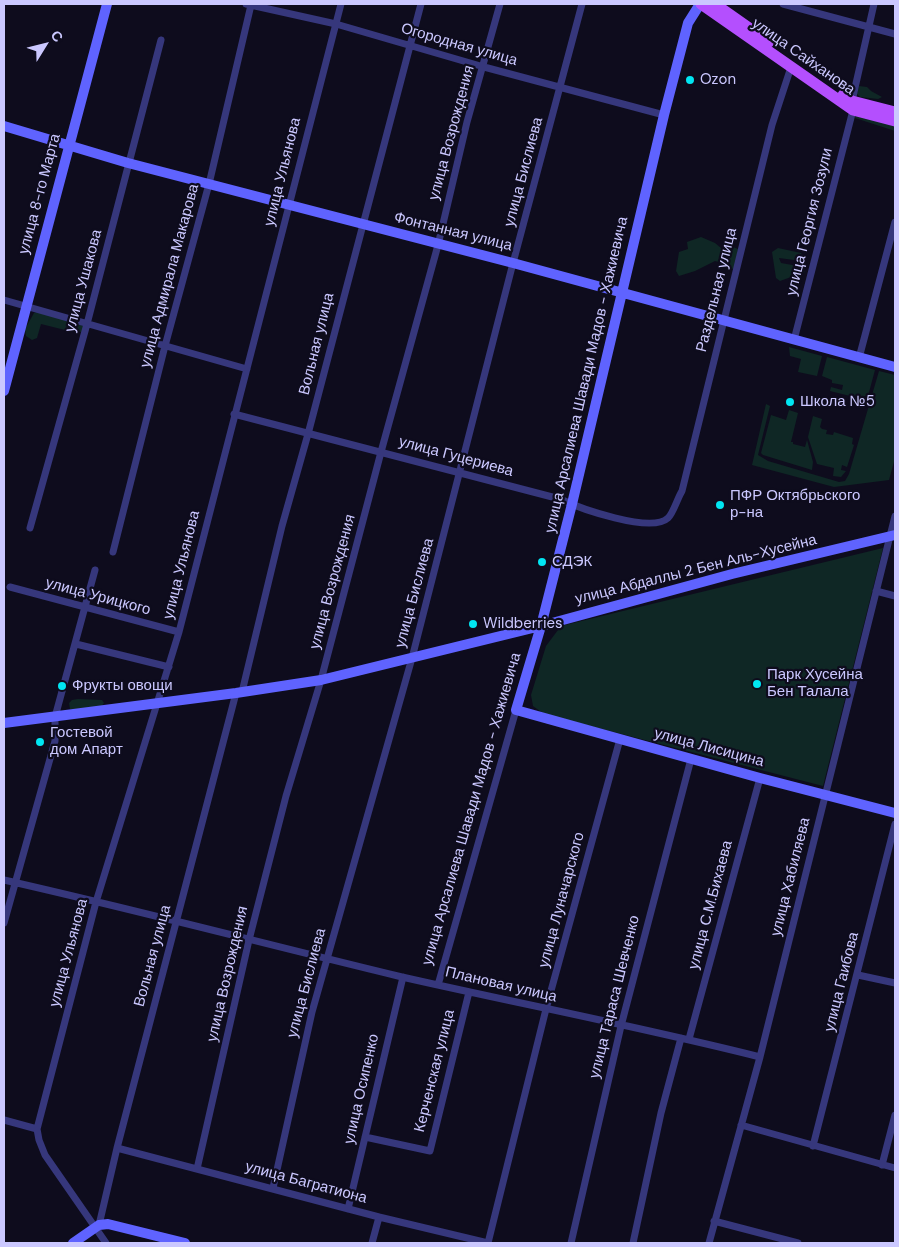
<!DOCTYPE html>
<html>
<head>
<meta charset="utf-8">
<style>
  body { margin:0 }
  #map { position:relative; width:899px; height:1247px; overflow:hidden; background:#0e0c1d; font-family:"DM Sans",sans-serif }
  canvas { display:block }
  .frame { position:absolute; inset:0; border:5px solid #cbc8ff; pointer-events:none }
  .north { position:absolute; left:20px; top:20px; width:50px; height:50px; -webkit-text-stroke:4px #0e0c1d; paint-order:stroke; rotate:54deg; font-size:14px; font-weight:700; line-height:20px; text-align:center; color:#cbc8ff }
  .north::after { content:''; display:block; margin:auto; width:18px; height:22px; background:#cbc8ff; clip-path:polygon(50% 0,100% 100%,50% 72%,0 100%) }
</style>
</head>
<body>
<div id="map">
<canvas width="899" height="1247"></canvas>
<div class="frame"></div>
<div class="north">С</div>
</div>
<script>
const c = document.querySelector('canvas').getContext('2d');
c.lineJoin = 'round';
function fillPath(path, color) { c.fillStyle = color; c.fill(path, 'evenodd'); }
function strokePath(path, color, width, dash) { c.strokeStyle = color; c.lineWidth = width; c.lineCap = dash ? 'butt' : 'round'; c.setLineDash(dash || []); c.stroke(path); }
function write(font, color, halo, rows, align = 'center') {
  c.font = font + ' "DM Sans",sans-serif'; c.lineWidth = 4.5; c.setLineDash([]); c.textBaseline = 'middle'; c.strokeStyle = halo; c.fillStyle = color; for (const [text, x, y, turn = 0] of rows) {
    c.save(); c.translate(x, y); c.rotate((+turn || 0) * Math.PI / 180); c.textAlign = isNaN(turn) ? turn : align; if (halo) c.strokeText(text, 0, 0); c.fillText(text, 0, 0); c.restore();
  }
}
fillPath(new Path2D(`
  M859 86 867 87 871 91 882 97 878 99 860 97 857 94Z
  M856 115 895 125V131L855 118Z
  M701 237 715 243 721 248 733 247 738 249 735 268 728 270 722 263 715 261 695 271 679 276 676 271 679 252 688 249 687 242Z
  M778 248 801 253 803 257 802 261 779 258 781 263 798 266 805 272 780 281 776 278 772 252Z
  M37 312 73 322 83 326V332L69 331 41 324 37 338 32 340 26 336 25 329 34 313Z
  M789 347 822 356 817 376 798 372 801 359 790 356Z
  M827 357 875 370 868 396 854 397 830 391 831 387 842 390 843 385 832 383V380L822 376Z
  M879 371 895 375V458L889 480 834 487 752 465 766 404 770 406 758 455 768 461 839 482 845 481 849 474Z
  M789 410 798 413 791 442H793V444L805 447 807 440 813 462 812 470 763 455 761 453 771 415 786 420Z
  M813 416 822 419 820 427 822 429 827 430 826 434 833 435 834 432 853 438 852 444 854 445 847 467 842 465 841 470 846 471 841 477 833 476 834 468 817 464 808 437Z
  M883 548 823 786 544 714 533 706 531 695 546 646 561 626Z
  M78 699 102 700 104 703 101 707 87 710 70 709 69 703 72 700Z`), '#0f2725');
strokePath(new Path2D(`
  M246 4 336 24 484 67 664 115
  M783 4 895 34
  M4 300 247 369
  M794 340 853 110 852 101 874 4
  M859 358 895 222
  M234 414 560 499C579 508 651 534 668 518 673 514 678 497 682 491L772 125 791 67
  M30 528 87 324 161 40
  M113 552 165 346 209 184 251 5
  M10 587 179 632
  M876 591 895 596
  M76 644 169 667
  M242 692 282 526 308 434 421 4
  M4 880C137 910 269 945 402 977 521 1004 641 1027 760 1057
  M4 923 55 741V717L95 570
  M858 975 895 983
  M438 985 516 710
  M689 1039 760 778
  M4 1120 37 1129
  M741 1125 895 1168
  M365 1137 430 1151 469 992
  M813 1146 895 824
  M117 1148 379 1217 488 1243
  M882 1165 895 1115
  M197 1169 249 940 286 796 321 680 381 452 438 245 467 122 500 4
  M273 1188 312 1012 412 658 513 263 582 4
  M348 1209 403 977
  M714 1221 798 1243
  M99 1225 117 1148 236 693
  M106 1243 45 1155 39 1140 37 1129 96 902 179 632 341 4
  M372 1243 379 1217
  M488 1243 546 1009 620 739
  M571 1243 621 1026 691 759
  M633 1243 661 1113 681 1038
  M709 1243 760 1057 895 516`), '#36377c', 7);
strokePath(new Path2D(`
  M700 4 688 23 664 115 572 504 541 626 516 710 760 778 895 813
  M4 126 128 163 513 263 895 367
  M4 391 107 4
  M4 723 236 693 321 680 541 626 732 574 895 535
  M73 1243 99 1225 108 1224 185 1243`), '#5f63ff', 10);
strokePath(new Path2D(`
  M701 4 853 110 895 121
  M715 4 769 42
  M843 95 852 101 895 112`), '#b44ffe', 11);
for (const [x, y, r, color] of [
  [690,80,5,"#01e6f2"],
  [790,402,5,"#01e6f2"],
  [720,505,5,"#01e6f2"],
  [542,562,5,"#01e6f2"],
  [473,624,5,"#01e6f2"],
  [757,684,5,"#01e6f2"],
  [62,686,5,"#01e6f2"],
  [40,742,5,"#01e6f2"]
]) { const dot = new Path2D(); dot.arc(x, y, r, 0, 2 * Math.PI); c.fillStyle = color; c.fill(dot); strokePath(dot, '#0e0c1d', 2); }
write('15px', '#cbc8ff', '#0e0c1d', [
  ["Огородная улица",459,45,16],
  ["улица Сайханова",803,57,35],
  ["улица Возрождения",452,133,-75],
  ["улица Ульянова",283,172,-76],
  ["улица Бислиева",524,172,-75],
  ["улица 8-го Марта",40,194,-75],
  ["улица Георгия Зозули",810,222,-76],
  ["Фонтанная улица",453,232,14],
  ["улица Адмирала Макарова",170,276,-75],
  ["улица Ушакова",84,281,-75],
  ["Раздельная улица",717,290,-76],
  ["Вольная улица",317,344,-76],
  ["улица Арсалиева Шавади Мадов - Хажиевича",587,375,-77],
  ["улица Гуцериева",456,457,15],
  ["улица Ульянова",182,565,-76],
  ["улица Абдаллы 2 Бен Аль-Хусейна",696,570,-14],
  ["улица Возрождения",333,582,-75],
  ["улица Бислиева",415,593,-75],
  ["улица Урицкого",98,597,15],
  ["улица Лисицина",709,748,15],
  ["улица Арсалиева Шавади Мадов - Хажиевича",472,809,-74],
  ["улица Хабиляева",791,877,-76],
  ["улица Луначарского",562,900,-75],
  ["улица С.М.Бихаева",711,905,-75],
  ["улица Ульянова",69,953,-75],
  ["Вольная улица",153,956,-75],
  ["улица Возрождения",228,974,-77],
  ["улица Гаибова",842,982,-76],
  ["улица Бислиева",307,983,-75],
  ["Плановая улица",501,985,13],
  ["улица Тараса Шевченко",615,997,-76],
  ["Керченская улица",435,1071,-76],
  ["улица Осипенко",362,1089,-77],
  ["улица Багратиона",306,1183,15]
]);
write('15px', '#cbc8ff', '#0e0c1d', [
  ["Ozon",700,80],
  ["Школа №5",800,402],
  ["ПФР Октябрьского",730,496],
  ["р-на",730,513],
  ["СДЭК",552,562],
  ["Wildberries",483,624],
  ["Парк Хусейна",767,675],
  ["Бен Талала",767,692],
  ["Фрукты овощи",72,686],
  ["Гостевой",50,733],
  ["дом Апарт",50,750]
], 'left');
</script>
</body>
</html>
